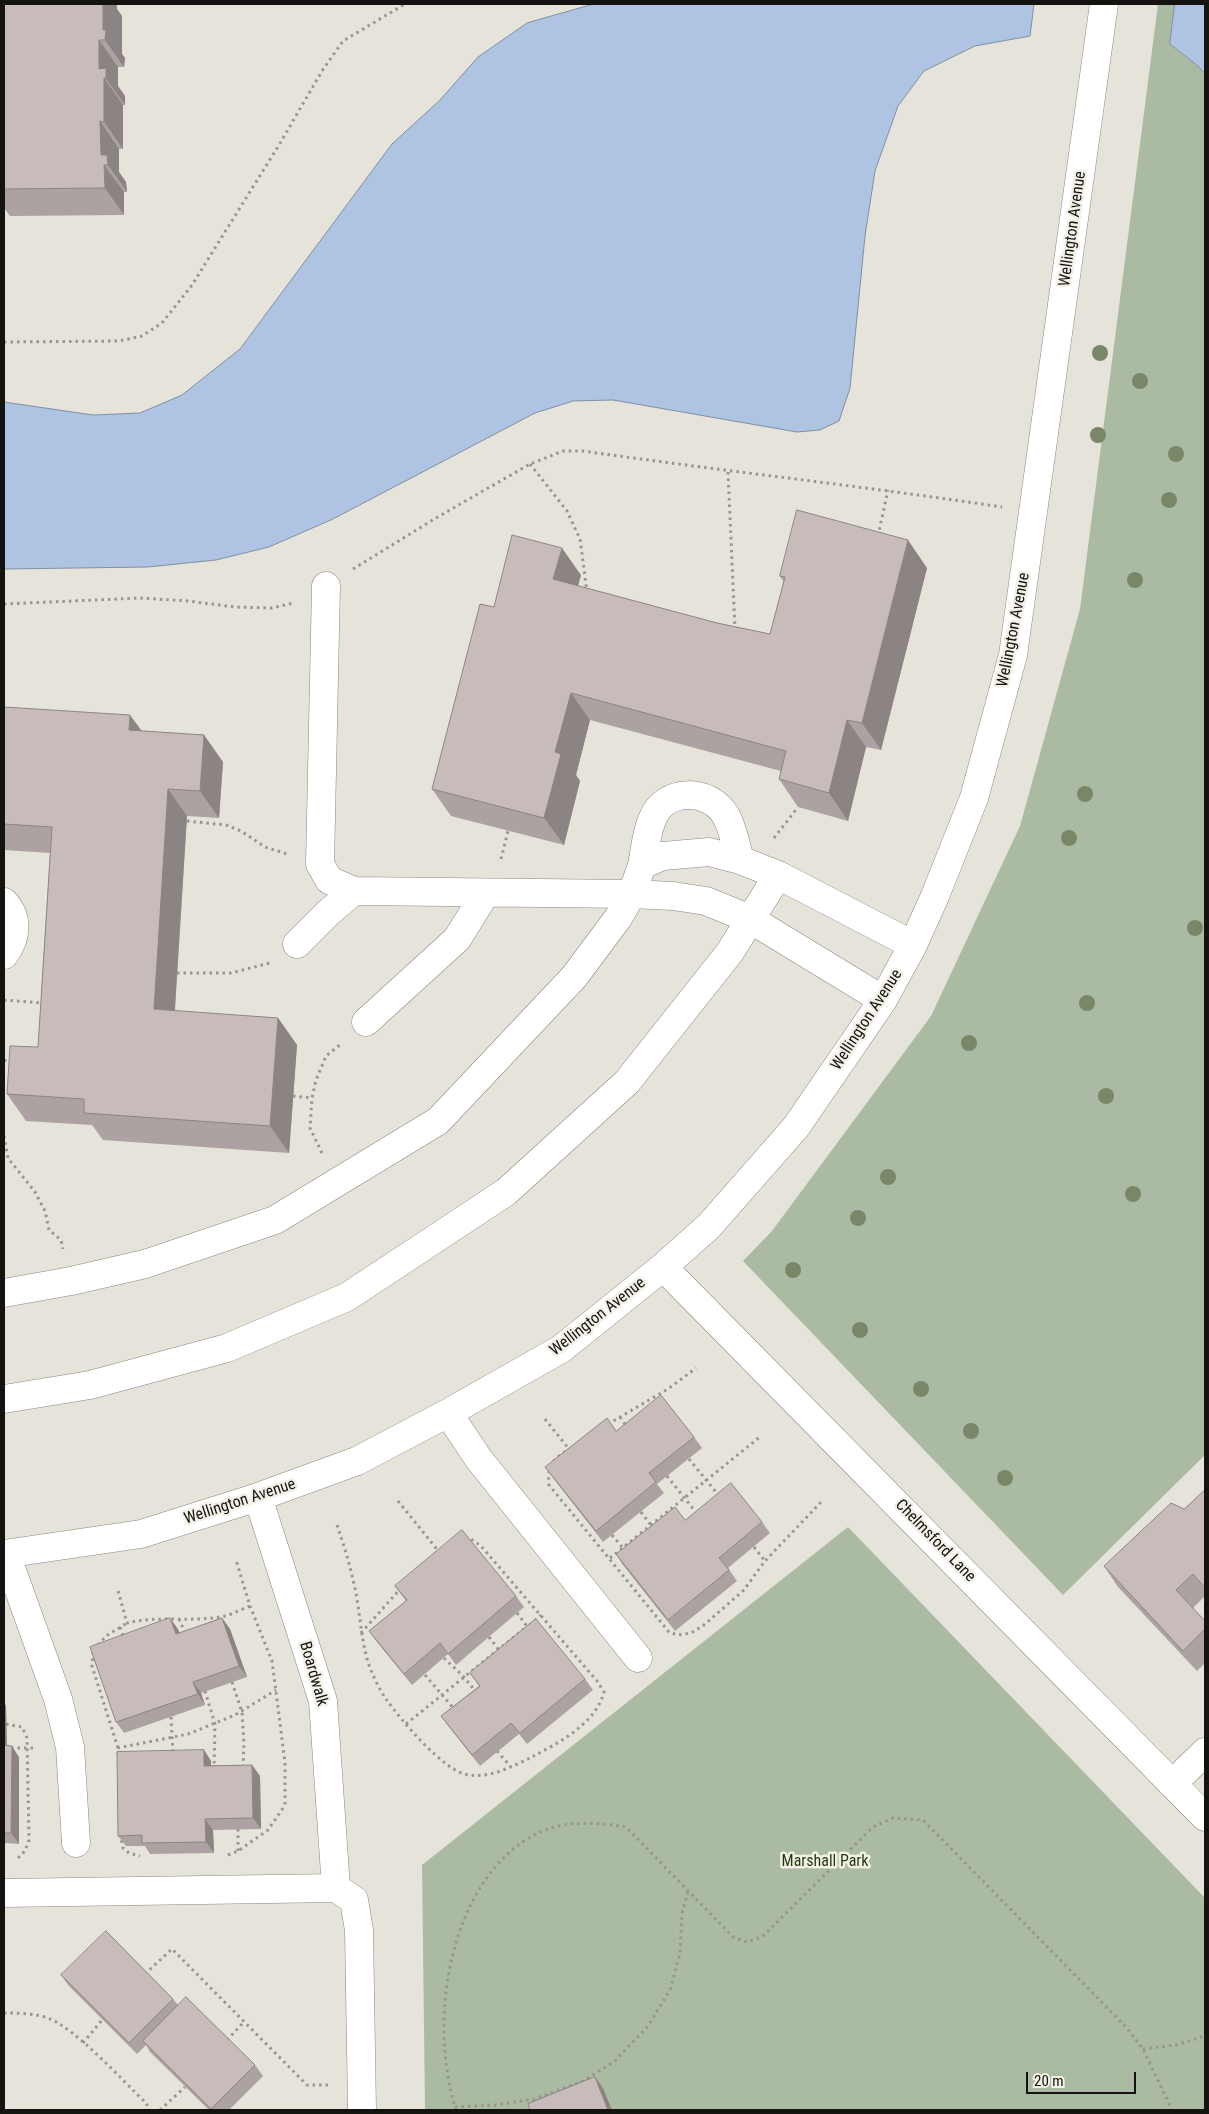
<!DOCTYPE html>
<html>
<head>
<meta charset="utf-8">
<style>
  body { margin:0 }
  #map { position:relative; width:1209px; height:2114px; overflow:hidden; background:#e6e4da; font-family:"Roboto Condensed",sans-serif }
  canvas { display:block }
  .frame { position:absolute; inset:0; border:5px solid #141310; pointer-events:none }
  .scale { position:absolute; left:1026px; top:2072px; width:110px; height:22px; box-sizing:border-box; border:2px solid #141310; border-top:0; padding-left:6px; font-size:15px; line-height:18px; white-space:nowrap; color:#141310; -webkit-text-stroke:4px #f3f1e7; paint-order:stroke }
</style>
</head>
<body>
<div id="map">
<canvas width="1209" height="2114"></canvas>
<div class="frame"></div>
<div class="scale">20 m</div>
</div>
<script>
const c = document.querySelector('canvas').getContext('2d');
c.lineJoin = 'round';
function fillPath(path, color) { c.fillStyle = color; c.fill(path, 'evenodd'); }
function strokePath(path, color, width, dash) { c.strokeStyle = color; c.lineWidth = width; c.lineCap = dash ? 'butt' : 'round'; c.setLineDash(dash || []); c.stroke(path); }
function write(font, color, halo, rows, align = 'center') {
  c.font = font + ' "Roboto Condensed",sans-serif'; c.lineWidth = 5; c.setLineDash([]); c.textBaseline = 'middle'; c.strokeStyle = halo; c.fillStyle = color; for (const [text, x, y, turn = 0] of rows) {
    c.save(); c.translate(x, y); c.rotate((+turn || 0) * Math.PI / 180); c.textAlign = isNaN(turn) ? turn : align; if (halo) c.strokeText(text, 0, 0); c.fillText(text, 0, 0); c.restore();
  }
}
fillPath(new Path2D(`
  M1158 4H1175L1170 44 1198 66 1205 74V1455L1063 1595 743 1261 772 1231 931 1016 1020 826 1080 609Z
  M848 1527 1205 1898V2110H425L422 1865Z`), '#abbba3');
const water = new Path2D(`
  M594 4H1034L1030 36 975 46 924 71 898 106 875 171 865 236 850 388 839 421 820 430 797 432 613 400 573 401 535 413 333 519 269 547 216 560 148 567 4 569V402L93 415 140 413 182 395 240 349 392 144 440 100 478 57 527 23Z
  M1175 4H1205V74L1198 66 1170 44Z`);
fillPath(water, '#afc3e2');
strokePath(water, '#808ea3', 1);
const minor = new Path2D(`
  M326 586 320 864 329 880 354 891 632 894 673 896 706 901 750 919 883 1000
  M642 865C645 850 646 834 652 820 664 787 710 788 726 816 733 828 736 846 740 860
  M4 902C19 918 17 938 4 955
  M297 944 328 913 354 891
  M366 1022 457 939 485 894
  M663 1267 1205 1817
  M4 1293 71 1281 145 1264 275 1220 438 1121 574 977 618 918 632 894 642 865 663 856 709 852 740 860 778 875 913 945
  M4 1399 90 1385 227 1348 347 1297 506 1192 627 1082 730 952 778 875
  M448 1413 478 1458 638 1658
  M258 1497 323 1701 336 1888
  M4 1554 141 1534 258 1497 357 1461 448 1413 561 1349 663 1267 709 1226 796 1127 883 1000 913 945 935 896 974 798 1013 655 1104 4
  M6 1554 58 1699 70 1747 76 1843
  M1172 1784 1205 1752
  M4 1893 336 1888 354 1900 359 1930 362 2110`);
strokePath(minor, '#89877e', 29);
strokePath(new Path2D(`
  M4 342 119 341 142 336 162 323 192 285 279 145 322 71 343 41 405 4
  M530 464 567 511 580 539 587 592
  M728 472 735 629
  M878 536 888 490
  M353 569 436 518 530 464 563 451H583C723 471 862 486 1002 507
  M4 604 140 598 188 601 235 607 272 608 293 603
  M187 821 226 825 241 831 265 847 287 854
  M774 838 798 807
  M501 859 508 831
  M177 973H231L270 963
  M4 1000 43 1003
  M4 1060 12 1063
  M293 1096 312 1098
  M4 1136 8 1158 35 1192 45 1211 49 1230 61 1240 63 1249
  M322 1153 310 1128 312 1098 316 1080 326 1056 341 1044
  M620 1417 627 1427
  M545 1419 569 1449
  M608 1424 668 1389 696 1368
  M571 1448C554 1459 547 1463 549 1485L669 1632 678 1635 691 1633 704 1625 744 1590 765 1561 823 1500
  M689 1459 720 1497
  M667 1476 698 1515
  M398 1501 440 1553
  M641 1512 651 1525
  M337 1525C343 1543 349 1561 353 1580 360 1607 360 1635 368 1662 372 1674 379 1689 386 1699 400 1719 445 1773 469 1775 490 1778 511 1767 530 1758 558 1743 595 1725 604 1692L597 1681 481 1546 471 1539H466
  M612 1535 623 1548
  M754 1547 765 1561
  M610 1558 761 1436
  M118 1591 127 1623C158 1615 192 1623 225 1616 233 1614 242 1609 250 1606
  M517 1613 529 1629
  M179 1619 186 1635
  M530 1625 541 1615
  M120 1627 124 1639
  M361 1633 401 1588
  M489 1637 499 1650
  M98 1645 106 1636 127 1623
  M93 1652 92 1666 118 1748
  M444 1658 464 1677 476 1692
  M425 1675 455 1710
  M232 1682 242 1712 244 1744 243 1767
  M205 1691 215 1724 214 1769
  M171 1717 173 1754
  M6 1724 22 1727 27 1738 29 1840 25 1851 16 1860
  M406 1724 525 1628
  M11 1748H37
  M497 1751 511 1767
  M118 1755V1748L188 1734 235 1715 276 1690
  M238 1829V1851
  M120 1834 123 1848 129 1853 140 1856
  M228 1855 238 1851 268 1830 285 1805V1762L272 1661 250 1606 236 1560
  M145 1974 172 1949 307 2085H328
  M4 2013C19 2013 35 2013 50 2019 77 2030 123 2081 146 2103L150 2110
  M227 2040 244 2022
  M83 2043 102 2020
  M1143 2049 1176 2045 1205 2036
  M455 2107 495 2105 534 2099 583 2081 615 2061 648 2026 670 1990 680 1953 682 1913 688 1892
  M160 2110 185 2087
  M456 2110C428 2023 447 1881 536 1834 563 1820 598 1822 626 1827L733 1937 747 1942 762 1937 873 1827 893 1818 923 1820 1127 2028 1143 2049 1172 2110`), '#97968e', 3, [2.5, 4]);
strokePath(minor, '#fff', 28);
c.fillStyle = '#798668';
for (const [x, y] of [
  [1100,353],
  [1140,381],
  [1098,435],
  [1176,454],
  [1169,500],
  [1135,580],
  [1085,794],
  [1069,838],
  [1195,928],
  [1087,1003],
  [969,1043],
  [1106,1096],
  [888,1177],
  [1133,1194],
  [858,1218],
  [793,1270],
  [860,1330],
  [921,1389],
  [971,1431],
  [1005,1478]
]) { c.beginPath(); c.arc(x, y, 8, 0, 2 * Math.PI); c.fill(); }
fillPath(new Path2D(`
  M4 4H117V9L122 16V54L125 58 124 67H118V86L125 96V105H123V149H119V172L126 182 127 192H124V215L10 216 4 208Z
  M927 568 881 750 866 747 848 821 798 807 779 779 781 771 590 720 576 775 580 781 564 845 451 816 432 789 494 607 581 575 578 586 717 623 770 634 784 582 780 576Z
  M4 707 141 731 204 735 223 762 219 818 187 816 175 1011 278 1018 297 1045 289 1153 103 1140 92 1125 26 1121 7 1094 38 1047 50 853 4 850Z
  M616 1431 694 1437 702 1448 657 1484 664 1493 603 1542 553 1478 545 1467Z
  M1205 1490V1596L1193 1608 1205 1621V1663L1197 1671 1118 1587 1104 1566 1184 1509Z
  M685 1520 762 1522 770 1533 728 1568 737 1581 675 1631 623 1565 616 1554Z
  M395 1586 516 1596 524 1607 456 1665 448 1654 412 1685 377 1642 369 1631 406 1601Z
  M222 1618 230 1629 247 1677 201 1693 205 1705 124 1733 116 1722 178 1629 179 1633Z
  M470 1673 585 1679 593 1690 527 1744 519 1734 480 1766 449 1727 441 1716 479 1686Z
  M4 1702 6 1706 7 1745 19 1757V1844L4 1843Z
  M204 1750 211 1761V1765H252L260 1776 261 1829 213 1830 214 1853 150 1854 145 1846H126L118 1836Z
  M61 1975 173 1999 178 2005 255 2065 263 2076 229 2110H209L150 2052 146 2045 137 2054 69 1986Z`), '#aca2a1');
fillPath(new Path2D(`
  M103 4H117V9L122 16V54L125 58 124 67 105 40 103 30Z
  M99 40 118 67V86L125 96V105L99 69Z
  M104 78 123 105V149L104 122Z
  M100 121 119 149V172L126 182 127 192 101 155Z
  M104 165 124 192V215L105 188Z
  M908 540 927 568 881 750 862 723Z
  M562 548 581 575 572 606 553 579Z
  M571 693 590 720 576 775 580 781 564 845 544 818 555 752Z
  M130 715 150 742 129 730Z
  M847 720 866 747 848 821 829 793Z
  M204 735 223 762 219 818 200 791Z
  M168 789 187 816 173 1037 154 1009Z
  M278 1018 297 1045 289 1153 270 1126Z
  M170 1618 178 1629 183 1645 176 1634Z
  M222 1618 230 1629 247 1677 239 1666Z
  M193 1682 201 1693 205 1705 198 1694Z
  M4 1702 6 1706 7 1756 4 1752Z
  M12 1746 19 1757V1844L11 1833Z
  M204 1750 211 1761V1777L204 1766Z
  M252 1765 260 1776 261 1829 253 1818Z
  M205 1819 213 1830 214 1853 206 1842Z
  M595 2077 603 2088 612 2110H608Z`), '#8c8483');
const building = new Path2D(`
  M4 4H103V30H106L105 40H99V69L106 68V78H104V122L100 121 101 155H107L108 165H104L105 188 4 189Z
  M797 510 908 540 862 723 847 720 829 793 779 779 786 751 571 693 555 752 561 754 544 818 432 789 480 604 494 607 512 535 562 548 553 579 717 623 770 634 785 577 780 576Z
  M4 707 130 715 129 730 204 735 200 791 168 789 154 1009 278 1018 270 1126 84 1113V1099L7 1094 10 1046 38 1047 52 827 4 824Z
  M661 1395 694 1437 649 1473 656 1482 596 1531 545 1467 607 1418 616 1431Z
  M731 1483 762 1522 719 1558 729 1570 668 1620 616 1554 675 1507 685 1520Z
  M1205 1490V1588L1193 1574 1176 1590 1205 1621V1629L1183 1651 1104 1566 1171 1503 1184 1509Z
  M462 1530 516 1596 448 1654 440 1643 404 1674 369 1631 407 1600 395 1586Z
  M170 1618 176 1634 222 1618 239 1666 193 1682 198 1694 116 1722 90 1647Z
  M536 1619 585 1679 520 1733 511 1723 472 1755 441 1716 480 1686 470 1673Z
  M4 1745 12 1746 11 1833H4Z
  M204 1750V1766L252 1765 253 1818 205 1819 206 1842 142 1843V1835L118 1836 117 1752Z
  M106 1931 173 1999 129 2043 61 1975Z
  M186 1997 255 2065 211 2109 143 2041Z
  M595 2077 608 2110H530L528 2104Z`);
fillPath(building, '#c8bcbb');
strokePath(building, '#8c8483', 1);
write('16px', '#141310', '#f3f1e7', [
  ["Wellington Avenue",1073,229,-82],
  ["Wellington Avenue",1014,630,-79],
  ["Wellington Avenue",867,1020,-57],
  ["Wellington Avenue",598,1317,-38],
  ["Wellington Avenue",240,1502,-18],
  ["Chelmsford Lane",935,1541,46],
  ["Boardwalk",313,1674,74]
]);
write('16px', '#1f3a0b', '#f3f1e7', [
  ["Marshall Park",825,1862]
]);
</script>
</body>
</html>
